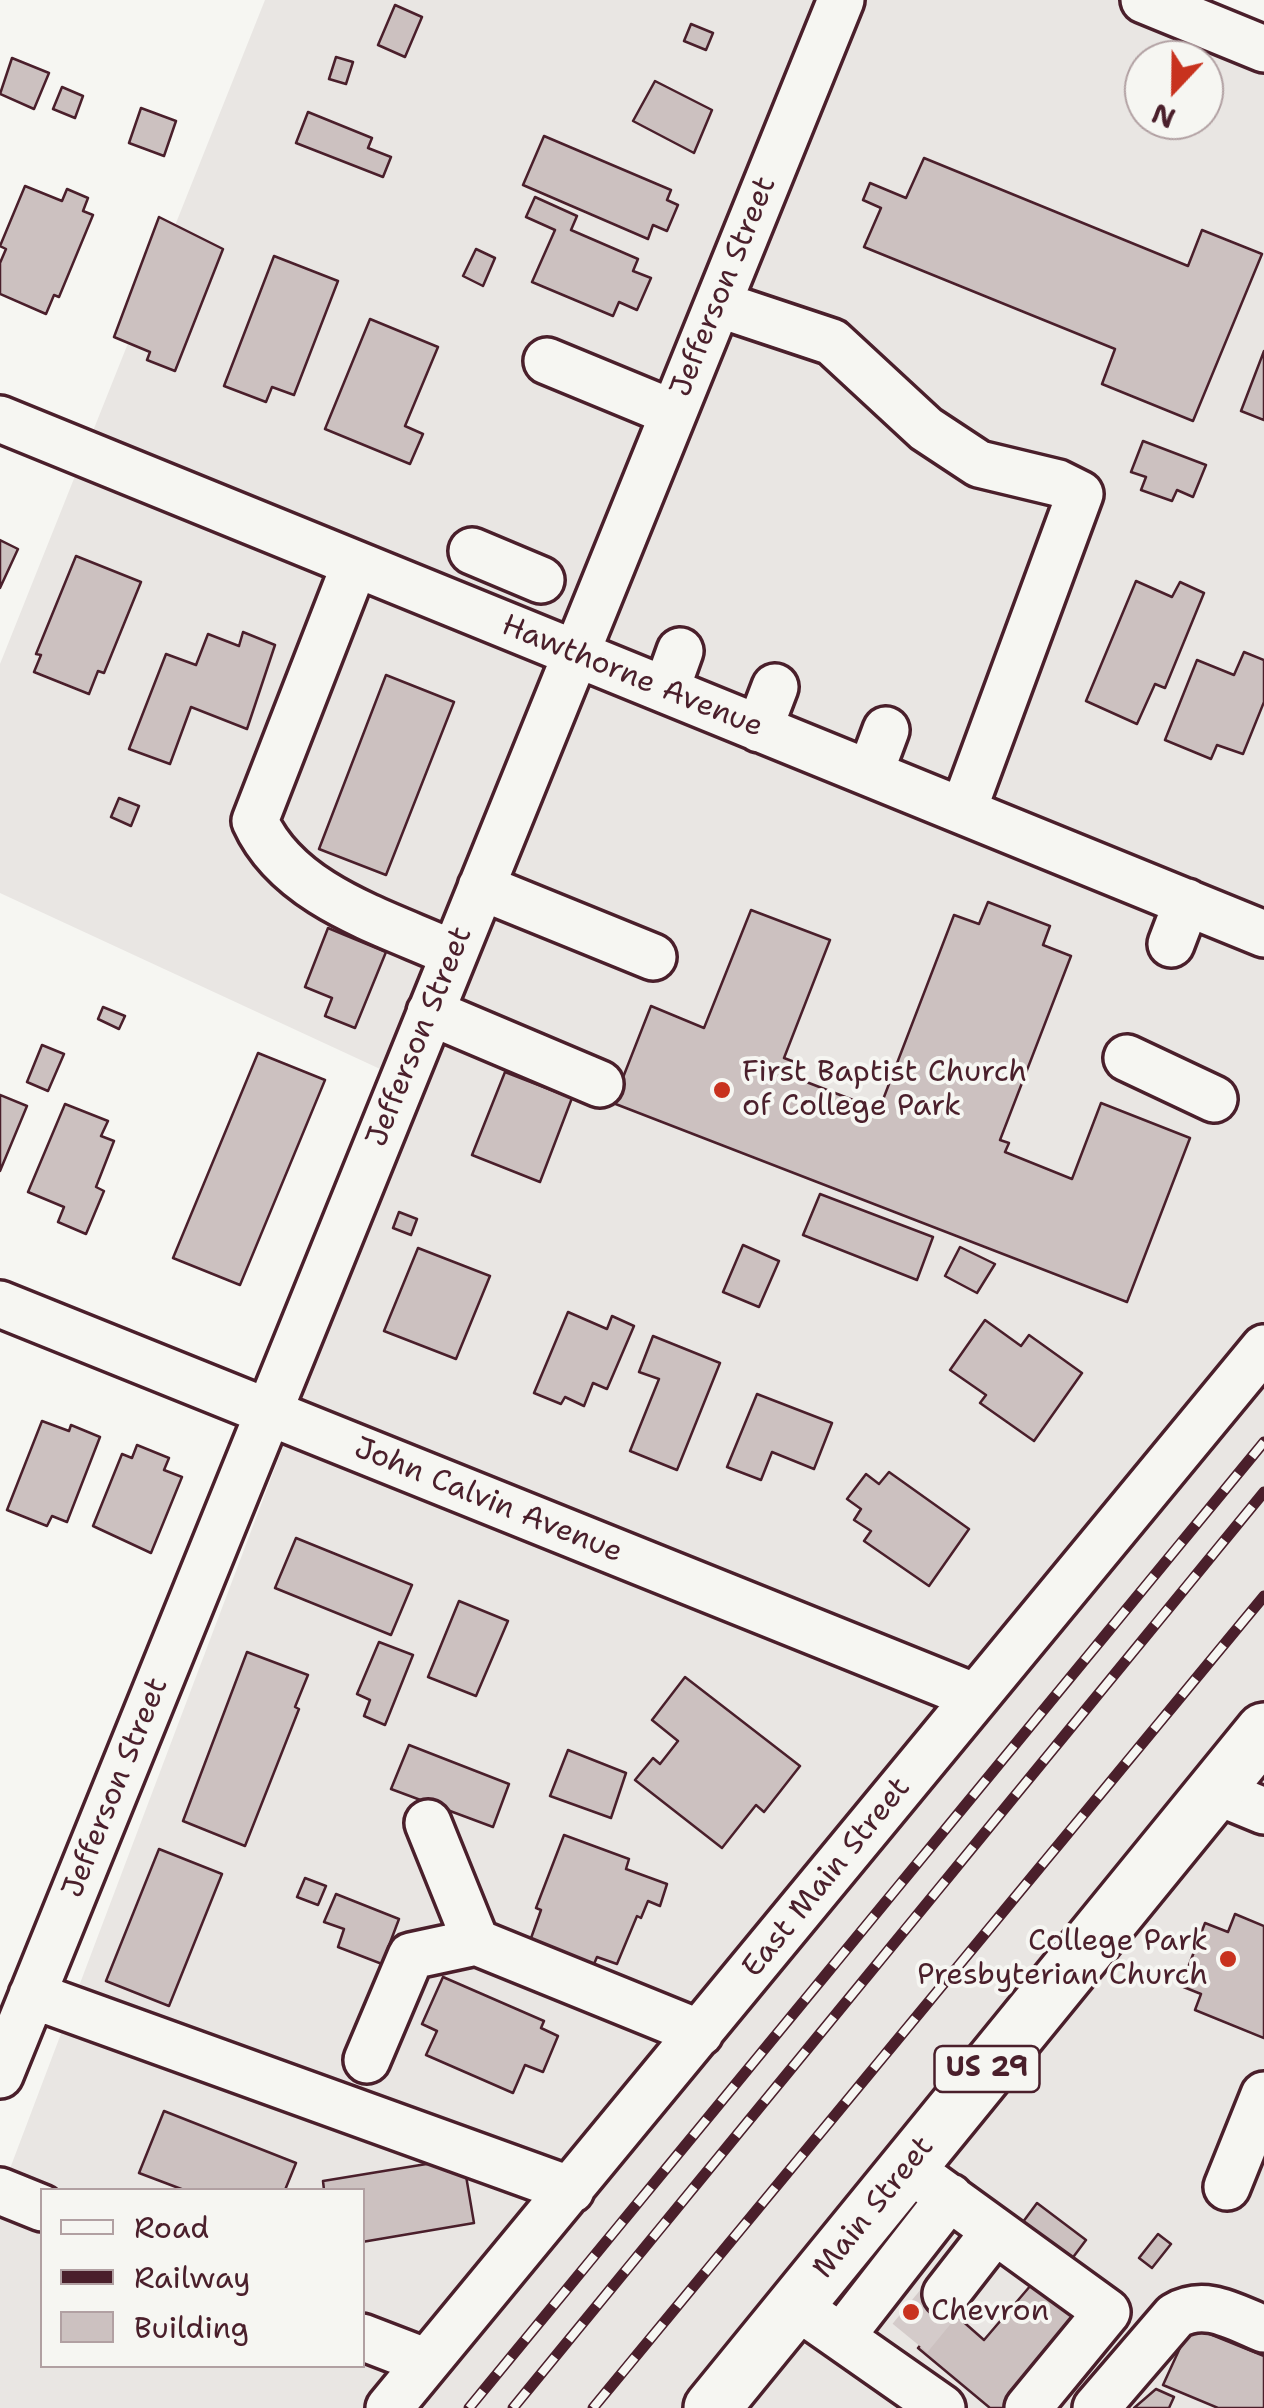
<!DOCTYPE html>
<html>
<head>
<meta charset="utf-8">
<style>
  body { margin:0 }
  #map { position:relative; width:1264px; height:2408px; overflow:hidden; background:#f6f6f2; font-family:"Shantell Sans",sans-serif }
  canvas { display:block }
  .legend { position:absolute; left:40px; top:2188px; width:325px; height:180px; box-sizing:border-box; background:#f6f6f2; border:2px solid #b1a0a2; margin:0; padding:12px 18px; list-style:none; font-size:30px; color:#4a1f2b }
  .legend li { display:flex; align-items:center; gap:20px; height:50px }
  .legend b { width:50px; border:2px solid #b1a0a2 }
  .north { position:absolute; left:1124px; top:40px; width:100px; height:100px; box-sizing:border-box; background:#f6f6f2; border:2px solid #b1a0a2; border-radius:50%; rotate:202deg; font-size:28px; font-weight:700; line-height:40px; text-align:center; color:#4a1f2b }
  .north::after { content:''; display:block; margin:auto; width:35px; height:45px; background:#c8321e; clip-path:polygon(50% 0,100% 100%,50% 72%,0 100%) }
</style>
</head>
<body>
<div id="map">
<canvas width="1264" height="2408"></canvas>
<ul class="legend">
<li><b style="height:12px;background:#f6f6f2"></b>Road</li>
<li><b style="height:12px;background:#4a1f2b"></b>Railway</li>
<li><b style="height:28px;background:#ccc1c0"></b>Building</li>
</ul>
<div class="north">N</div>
</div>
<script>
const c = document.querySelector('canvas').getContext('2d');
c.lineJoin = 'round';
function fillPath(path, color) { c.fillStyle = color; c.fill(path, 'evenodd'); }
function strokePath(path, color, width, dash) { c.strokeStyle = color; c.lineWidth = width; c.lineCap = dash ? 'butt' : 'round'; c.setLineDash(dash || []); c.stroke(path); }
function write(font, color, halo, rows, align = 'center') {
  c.font = font + ' "Shantell Sans",sans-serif'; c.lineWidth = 8; c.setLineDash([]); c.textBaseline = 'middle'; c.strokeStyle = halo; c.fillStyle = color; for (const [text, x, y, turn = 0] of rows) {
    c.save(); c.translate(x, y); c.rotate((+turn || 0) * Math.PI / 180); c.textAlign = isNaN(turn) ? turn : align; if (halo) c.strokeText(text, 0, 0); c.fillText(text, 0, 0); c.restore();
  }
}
fillPath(new Path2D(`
  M265 0H1176L1264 35V2408H0V2195L419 1087 0 893V664ZM1144 60H1204V120H1144ZM42 2190H362V2366H42Z`), '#e9e6e3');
const building = new Path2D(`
  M395 5 422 17 405 57 378 45Z
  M691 24 713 33 706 50 684 41Z
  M336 57 353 62 346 84 329 79Z
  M12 58 49 73 34 109 0 94Z
  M655 81 712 110 694 153 633 121Z
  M62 87 83 96 75 118 53 109Z
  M141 108 176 121 164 156 129 143Z
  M308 112 372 138 368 148 391 157 383 177 296 143Z
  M544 136 671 190 667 200 678 205 667 231 653 225 648 239 523 185Z
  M924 158 1188 266 1202 230 1262 254 1193 421 1102 384 1115 349 864 247 881 208 863 200 870 183 906 198Z
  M25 186 62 201 67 189 88 198 83 211 93 215 59 297 54 295 46 314 0 294V263L6 249 0 246Z
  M535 197 577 216 571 230 638 259 633 271 651 278 637 310 619 302 613 316 532 282 555 230 526 217Z
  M159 217 223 249 175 371 147 360 150 352 114 337Z
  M476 249 495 258 483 286 463 276Z
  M274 256 338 281 294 395 272 387 266 402 224 386Z
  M370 319 438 347 405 426 423 434 410 464 325 429Z
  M1264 351V420L1241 411Z
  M1143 441 1206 465 1193 497 1177 490 1172 501 1141 490 1146 477 1131 472Z
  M0 540 18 549 0 588Z
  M76 556 141 582 104 673 98 671 89 694 34 672 41 655 36 654Z
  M1136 581 1172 597 1180 582 1204 593 1165 688 1155 684 1137 724 1086 701Z
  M243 632 275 645 247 729 191 707 170 764 129 749 166 654 196 665 208 634 239 646Z
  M1244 652 1264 660V702L1243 754 1217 745 1211 759 1165 740 1197 660 1234 675Z
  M386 675 454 702 386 875 319 849Z
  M119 798 139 806 131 826 111 817Z
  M988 902 1050 926 1043 945 1071 956 1000 1140 1009 1143 1005 1152 1072 1179 1101 1103 1190 1138 1127 1302 613 1103 651 1006 704 1028 751 910 830 940 784 1058 800 1064 796 1078 879 1110 954 915 979 924Z
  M328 928 386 952 355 1028 325 1016 332 998 305 987Z
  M103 1007 125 1016 119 1029 98 1019Z
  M42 1045 64 1054 48 1091 27 1082Z
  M258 1053 325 1080 240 1285 173 1258Z
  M505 1072 572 1098 540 1182 472 1155Z
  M0 1095 27 1106 0 1171Z
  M65 1104 108 1121 101 1136 114 1141 96 1187 104 1191 86 1234 58 1222 64 1207 28 1192Z
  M820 1194 933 1237 917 1280 803 1235Z
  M399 1212 417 1219 411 1235 393 1228Z
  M743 1245 779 1261 759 1307 723 1292Z
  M960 1247 995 1264 977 1293 945 1276Z
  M418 1248 490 1276 456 1359 384 1331Z
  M568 1312 607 1329 612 1316 634 1326 607 1389 593 1383 584 1406 565 1397 561 1404 534 1393Z
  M985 1320 1021 1346 1029 1335 1082 1373 1034 1441 980 1403 986 1395 950 1370Z
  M653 1336 720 1363 677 1470 630 1451 659 1379 639 1372Z
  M757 1394 832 1423 814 1469 772 1452 761 1480 727 1467Z
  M42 1421 69 1431 71 1425 100 1437 67 1522 52 1516 47 1526 7 1510Z
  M137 1445 169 1458 164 1470 182 1477 151 1553 93 1526 122 1454 132 1458Z
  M889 1472 969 1529 929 1586 864 1541 871 1531 854 1520 861 1509 847 1499 866 1474 879 1484Z
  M296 1538 412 1585 391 1635 275 1588Z
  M459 1601 508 1621 476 1696 428 1677Z
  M379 1642 413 1655 385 1725 364 1716 370 1700 357 1694Z
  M247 1652 308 1675 295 1707 299 1709 245 1846 183 1821Z
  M685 1677 800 1766 764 1812 756 1805 722 1848 635 1780 653 1758 660 1764 678 1741 652 1720Z
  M409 1745 509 1784 493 1827 391 1789Z
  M568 1750 626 1773 611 1818 550 1796Z
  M564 1835 629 1859 626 1869 667 1884 660 1906 648 1901 641 1918 637 1916 617 1964 597 1957 594 1964 530 1941 541 1910 536 1908Z
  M159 1849 222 1874 169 2006 106 1981Z
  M305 1878 326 1886 318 1905 297 1897Z
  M336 1894 399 1919 382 1964 338 1947 344 1929 324 1922Z
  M1235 1914 1264 1926V2038L1195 2010 1201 1994 1181 1986 1205 1923 1228 1932Z
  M443 1977 544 2021 541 2028 558 2036 543 2072 525 2065 513 2093 426 2055 437 2031 422 2024Z
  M164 2111 296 2163 285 2190H184L139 2173Z
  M463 2158 474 2223 362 2242V2190H324L323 2181Z
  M1037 2203 1086 2240 1068 2264 1020 2226Z
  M1158 2234 1171 2244 1152 2268 1139 2258Z
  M1037 2278 1082 2317 1006 2408H990L918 2348 950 2310 984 2340Z
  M1190 2326 1264 2356V2408H1218L1163 2385Z
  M1156 2389 1174 2397 1169 2408H1134Z`);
fillPath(building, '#ccc1c0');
strokePath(building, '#4a1f2b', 2.5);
strokePath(new Path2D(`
  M910 2338 946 2294`), '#d4cbca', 45, [45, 22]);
const minor = new Path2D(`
  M1144 0 1264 49
  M718 304 832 342 926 429 979 464 1058 483 1080 494 963 811
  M547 361 673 413
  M0 419 1264 934
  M472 551 541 580
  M355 564 255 821C289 896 384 922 454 954
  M666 690 680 651
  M759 729 775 687
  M870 773 886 730
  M481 887 653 957
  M1171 944 1187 902
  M430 1012 600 1084
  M1127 1058 1214 1099
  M0 1304 976 1697
  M1213 1790 1264 1811
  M428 1823 476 1942 700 2033
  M32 1995 571 2190
  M367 2060 411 1956 476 1942
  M0 2075 841 0
  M907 2167 1107 2312 1028 2408
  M1227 2187 1264 2095
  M0 2191 42 2208
  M946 2294 995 2231
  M795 2305 942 2408
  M362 2337 427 2362
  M841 2337 950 2197
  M389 2408 1264 1348
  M1096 2408 1175 2316C1205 2298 1234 2317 1264 2329`);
const major = new Path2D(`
  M712 2408 1264 1731`);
strokePath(minor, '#4a1f2b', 52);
strokePath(major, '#4a1f2b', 62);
strokePath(minor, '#f6f6f2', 45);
strokePath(major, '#f6f6f2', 55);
const rail = new Path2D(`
  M469 2408 1264 1442
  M513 2408 1264 1492
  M593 2408 1264 1596`);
strokePath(rail, '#4a1f2b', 11);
strokePath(rail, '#f6f6f2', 8, [22]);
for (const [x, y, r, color] of [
  [722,1090,10,"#c8321e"],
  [1228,1959,10,"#c8321e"],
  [911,2312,10,"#c8321e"]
]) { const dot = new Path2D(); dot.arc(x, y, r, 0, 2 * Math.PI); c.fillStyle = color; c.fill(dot); strokePath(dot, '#f6f6f2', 4); }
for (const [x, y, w] of [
  [987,2069,105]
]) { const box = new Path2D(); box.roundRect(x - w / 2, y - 23, w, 46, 8); c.fillStyle = '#f6f6f2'; c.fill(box); strokePath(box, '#4a1f2b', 2.5); }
write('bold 28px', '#4a1f2b', null, [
  ["US 29",987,2069]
]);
write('30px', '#4a1f2b', '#f6f6f2', [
  ["Jefferson Street",724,287,-68],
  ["Hawthorne Avenue",632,677,22],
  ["Jefferson Street",420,1037,-68],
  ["John Calvin Avenue",488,1501,22],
  ["Jefferson Street",116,1788,-68],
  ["East Main Street",827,1878,-51],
  ["Main Street",874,2208,-51]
]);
write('30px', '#4a1f2b', '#f6f6f2', [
  ["First Baptist Church",742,1073],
  ["of College Park",742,1107],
  ["College Park",1208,1942,"right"],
  ["Presbyterian Church",1208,1976,"right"],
  ["Chevron",931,2312]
], 'left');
</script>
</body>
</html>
